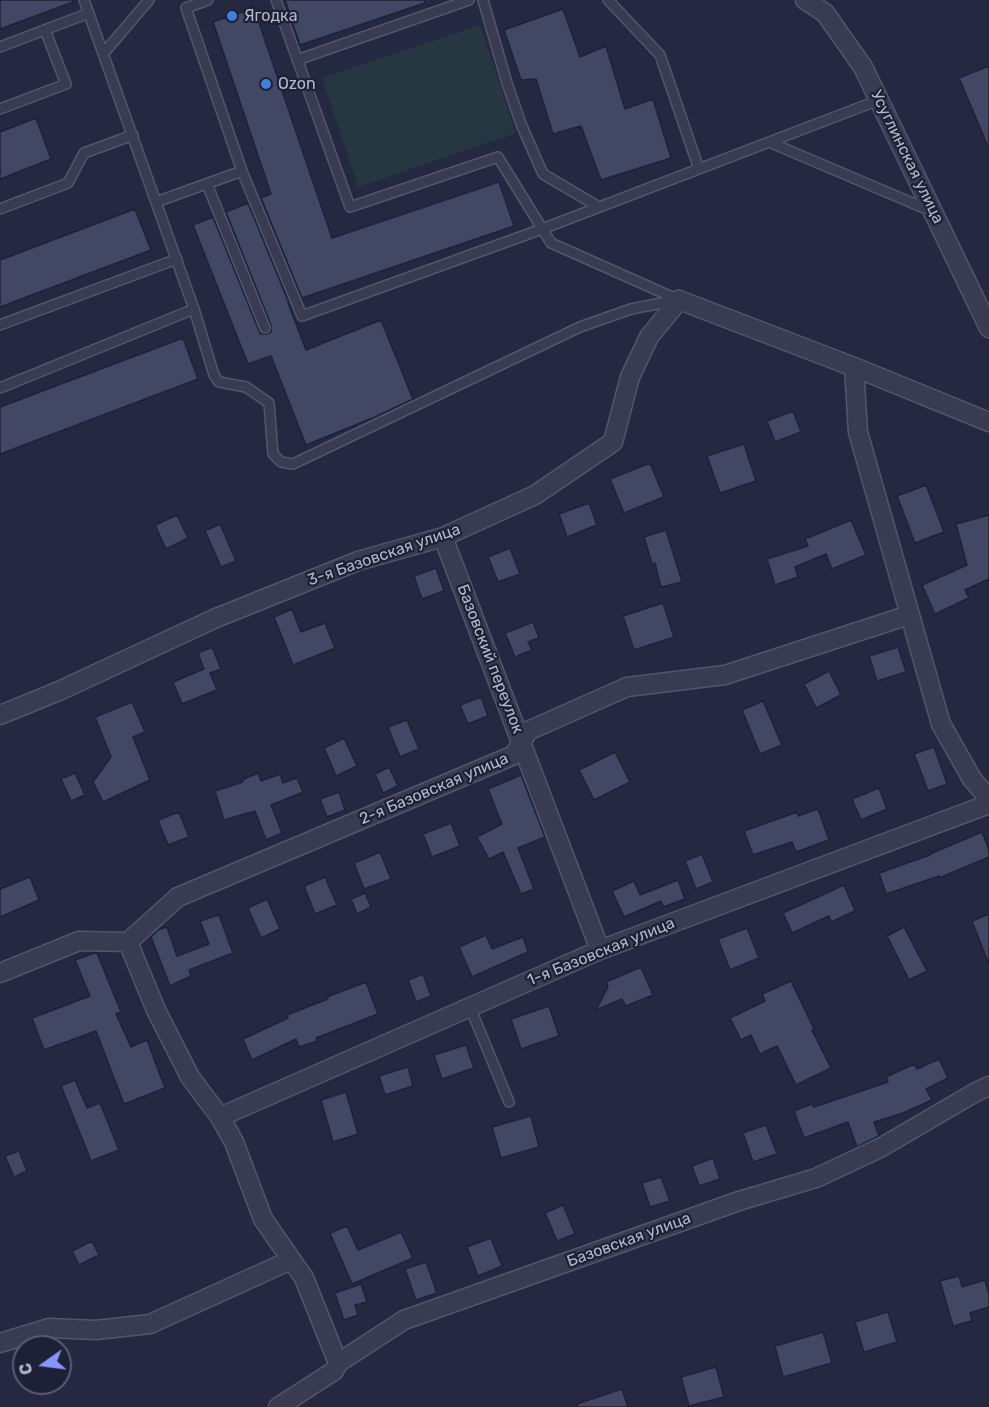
<!DOCTYPE html>
<html>
<head>
<meta charset="utf-8">
<style>
  body { margin:0 }
  #map { position:relative; width:989px; height:1407px; overflow:hidden; background:#242841; font-family:Rubik,sans-serif }
  canvas { display:block }
  .north { position:absolute; left:12px; top:1335px; width:60px; height:60px; box-sizing:border-box; background:#1d2036; border:2px solid #5a5c72; border-radius:50%; rotate:256deg; font-size:16px; font-weight:700; line-height:24px; text-align:center; color:#b5b7cb }
  .north::after { content:''; display:block; margin:auto; width:21px; height:27px; background:#8793fe; clip-path:polygon(50% 0,100% 100%,50% 72%,0 100%) }
</style>
</head>
<body>
<div id="map">
<canvas width="989" height="1407"></canvas>
<div class="north">С</div>
</div>
<script>
const c = document.querySelector('canvas').getContext('2d');
c.lineJoin = 'round';
function fillPath(path, color) { c.fillStyle = color; c.fill(path, 'evenodd'); }
function strokePath(path, color, width, dash) { c.strokeStyle = color; c.lineWidth = width; c.lineCap = dash ? 'butt' : 'round'; c.setLineDash(dash || []); c.stroke(path); }
function write(font, color, halo, rows, align = 'center') {
  c.font = font + ' Rubik,sans-serif'; c.lineWidth = 4.5; c.setLineDash([]); c.textBaseline = 'middle'; c.strokeStyle = halo; c.fillStyle = color; for (const [text, x, y, turn = 0] of rows) {
    c.save(); c.translate(x, y); c.rotate((+turn || 0) * Math.PI / 180); c.textAlign = isNaN(turn) ? turn : align; if (halo) c.strokeText(text, 0, 0); c.fillText(text, 0, 0); c.restore();
  }
}
fillPath(new Path2D(`
  M480 25 516 133 358 187 322 78Z`), '#263742');
const building = new Path2D(`
  M0 0H73V2L0 29Z
  M285 0H424L425 3 300 45Z
  M254 8 332 238 499 182 514 226 302 298 261 198 271 194 213 22Z
  M563 9 580 57 606 46 625 109 653 99 671 158 601 180 581 126 553 134 536 79 521 80 504 30Z
  M989 66V149L959 78Z
  M36 118 51 159 0 179V132Z
  M248 203 289 303H288L306 350 381 320 413 399 375 417 306 445 271 356 248 364 193 225 213 217 259 331 261 334H267L271 332V325L226 212Z
  M135 209 151 250 0 307V260Z
  M183 338 198 379 0 454V407Z
  M793 411 801 432 775 442 767 421Z
  M744 444 756 481 720 493 707 456Z
  M650 463 664 497 624 513 610 479Z
  M926 485 944 532 915 543 897 496Z
  M589 503 597 525 567 537 559 514Z
  M177 515 188 538 166 549 155 525Z
  M989 515V579L965 590 969 598 935 614 922 585 967 565 956 524Z
  M851 520 866 555 832 569 826 554 795 567 798 577 775 585 767 559 808 546 805 539Z
  M220 524 236 561 221 567 205 531Z
  M666 530 682 582 661 587 655 563 652 564 644 537Z
  M510 548 520 574 498 582 488 557Z
  M436 568 444 591 422 599 414 576Z
  M663 603 674 637 634 650 623 616Z
  M292 609 301 632 325 623 335 648 293 665 274 617Z
  M533 622 539 638 528 642 532 650 515 657 505 633Z
  M212 647 221 669 210 673 217 690 182 704 173 682 204 669 198 653Z
  M898 647 906 672 877 681 869 656Z
  M829 671 841 695 816 708 804 684Z
  M481 697 488 716 468 724 460 705Z
  M763 701 782 745 760 754 742 710Z
  M132 702 145 732 133 737 150 780 103 802 93 782 111 757 95 717Z
  M407 720 419 749 400 757 388 727Z
  M344 738 357 766 336 776 324 748Z
  M934 747 947 784 928 791 914 754Z
  M615 752 630 782 594 800 579 770Z
  M389 767 398 786 383 793 375 774Z
  M75 773 85 795 71 801 61 779Z
  M258 773 261 781 280 774 283 783 297 778 303 792 271 805 282 833 266 840 255 811 224 820 215 791 243 782 242 780Z
  M521 775 545 837 518 848 534 889 521 894 503 852 489 859 477 837 502 824 488 789Z
  M879 788 887 809 861 820 852 799Z
  M339 792 345 810 327 817 320 799Z
  M818 809 829 840 796 852 792 842 753 855 744 831 797 812 798 816Z
  M179 812 189 837 168 845 158 820Z
  M451 823 460 846 432 857 423 834Z
  M982 832 989 850V857L939 878V876L886 894 879 873 930 855V854Z
  M380 852 391 879 364 889 354 863Z
  M702 854 713 882 696 889 685 861Z
  M30 877 39 900 0 917V889Z
  M325 877 337 905 315 914 304 886Z
  M678 880 685 899 663 907 661 901 624 917 612 891 634 881 640 895Z
  M844 885 855 911 831 922 829 916 792 933 783 913Z
  M365 893 371 907 357 914 351 899Z
  M267 899 280 929 261 938 248 908Z
  M989 914V962H988L972 921Z
  M219 915 233 953 189 970 191 976 170 986 151 937 158 930 167 927 177 956 209 944 200 921Z
  M904 927 927 971 909 980 887 936Z
  M747 928 759 958 730 970 718 939Z
  M486 935 492 949 523 937 528 952 472 977 459 947Z
  M94 953H97L121 1012 116 1014 131 1047 147 1040 165 1088 124 1104 96 1031 44 1050 32 1018 90 996 75 960Z
  M641 967 653 995 626 1006 622 999 596 1010 608 987 606 982Z
  M423 974 431 996 416 1002 408 980Z
  M791 981 814 1029 812 1030 831 1068 796 1085 777 1046 760 1054 751 1035 741 1040 730 1018 765 1001 762 994Z
  M366 982 378 1014 316 1038 317 1041 299 1047 296 1039 252 1060 243 1039 288 1018 287 1015 328 999 327 997Z
  M549 1006 559 1036 521 1049 511 1019Z
  M466 1045 474 1068 442 1079 434 1055Z
  M939 1059 948 1078 926 1089 932 1100 903 1113 874 1122 879 1136 857 1147 848 1122 804 1138 794 1111 812 1104 814 1107 888 1082 886 1077 914 1064 917 1069Z
  M408 1067 413 1086 385 1095 379 1076Z
  M75 1080 87 1108 100 1103 119 1150 91 1161 61 1086Z
  M346 1092 358 1134 333 1142 321 1100Z
  M531 1116 539 1147 501 1158 492 1127Z
  M766 1125 777 1154 753 1162 743 1133Z
  M19 1151 27 1171 14 1177 5 1156Z
  M713 1158 720 1179 699 1186 692 1166Z
  M661 1177 670 1201 650 1207 642 1183Z
  M563 1205 575 1234 557 1241 545 1213Z
  M347 1226 358 1250 401 1232 413 1258 352 1284 330 1233Z
  M491 1238 502 1266 478 1276 467 1247Z
  M92 1241 99 1255 79 1265 72 1251Z
  M426 1262 437 1293 416 1300 405 1269Z
  M959 1276 962 1287 985 1280 989 1294V1307L970 1313 972 1321 953 1326 940 1281Z
  M361 1284 367 1302 355 1305 358 1315 344 1320 335 1293Z
  M888 1312 897 1342 864 1352 855 1322Z
  M823 1332 832 1363 783 1377 775 1346Z
  M716 1367 724 1397 689 1406 681 1377Z
  M622 1389 628 1407H578L577 1404Z`);
fillPath(building, '#424763');
strokePath(building, '#1f2238', 1.5);
const service = new Path2D(`
  M84 0 194 309 214 375 219 382 246 387 269 403 273 454 281 462 293 464 580 327 631 309 677 300
  M276 0 350 207 498 157 551 243 679 300
  M483 0 507 83 521 124 543 174 599 207
  M608 0 660 55 699 169
  M0 47 89 13
  M103 54 149 0
  M297 60 469 0
  M0 109 66 84 45 30
  M769 142 931 211
  M242 171 302 316 542 229 879 100
  M207 184 265 328
  M156 202 242 171 186 8 208 0
  M0 209 68 183 84 153 133 135
  M0 325 177 259
  M0 388 194 309
  M470 1007 509 1102`);
const minor = new Path2D(`
  M805 0 825 13 863 67 989 328
  M854 367 858 432 941 724 972 779 989 799
  M443 537 600 950
  M0 715 59 691 216 618 358 561 443 537 535 495 613 442 630 377 649 337 679 300 854 367 989 422
  M128 942 156 1010 190 1077 220 1117 234 1142 263 1219 304 1278 338 1363
  M0 973 79 941 128 942 178 897 514 755 528 731 627 687 725 675 909 615
  M220 1117 600 950 989 804
  M0 1343 49 1328 96 1330 150 1324 291 1260
  M278 1407 334 1371 338 1363 404 1320 739 1201 816 1178 880 1148 976 1092 989 1086`);
strokePath(service, '#53566b', 12);
strokePath(minor, '#53566b', 21);
strokePath(service, '#383b51', 9);
strokePath(minor, '#383b51', 18);
for (const [x, y, r, color] of [
  [232,16,6,"#3f7fe0"],
  [266,84,6,"#3f7fe0"]
]) { const dot = new Path2D(); dot.arc(x, y, r, 0, 2 * Math.PI); c.fillStyle = color; c.fill(dot); strokePath(dot, '#1d2036', 2); }
write('16px', '#b5b7cb', '#1d2036', [
  ["Ягодка",244,16],
  ["Ozon",278,84]
], 'left');
write('16px', '#b5b7cb', '#1d2036', [
  ["Усуглинская улица",907,157,64],
  ["3-я Базовская улица",384,555,-19],
  ["Базовский переулок",490,659,69],
  ["2-я Базовская улица",434,789,-23],
  ["1-я Базовская улица",601,952,-22],
  ["Базовская улица",629,1240,-20]
]);
</script>
</body>
</html>
